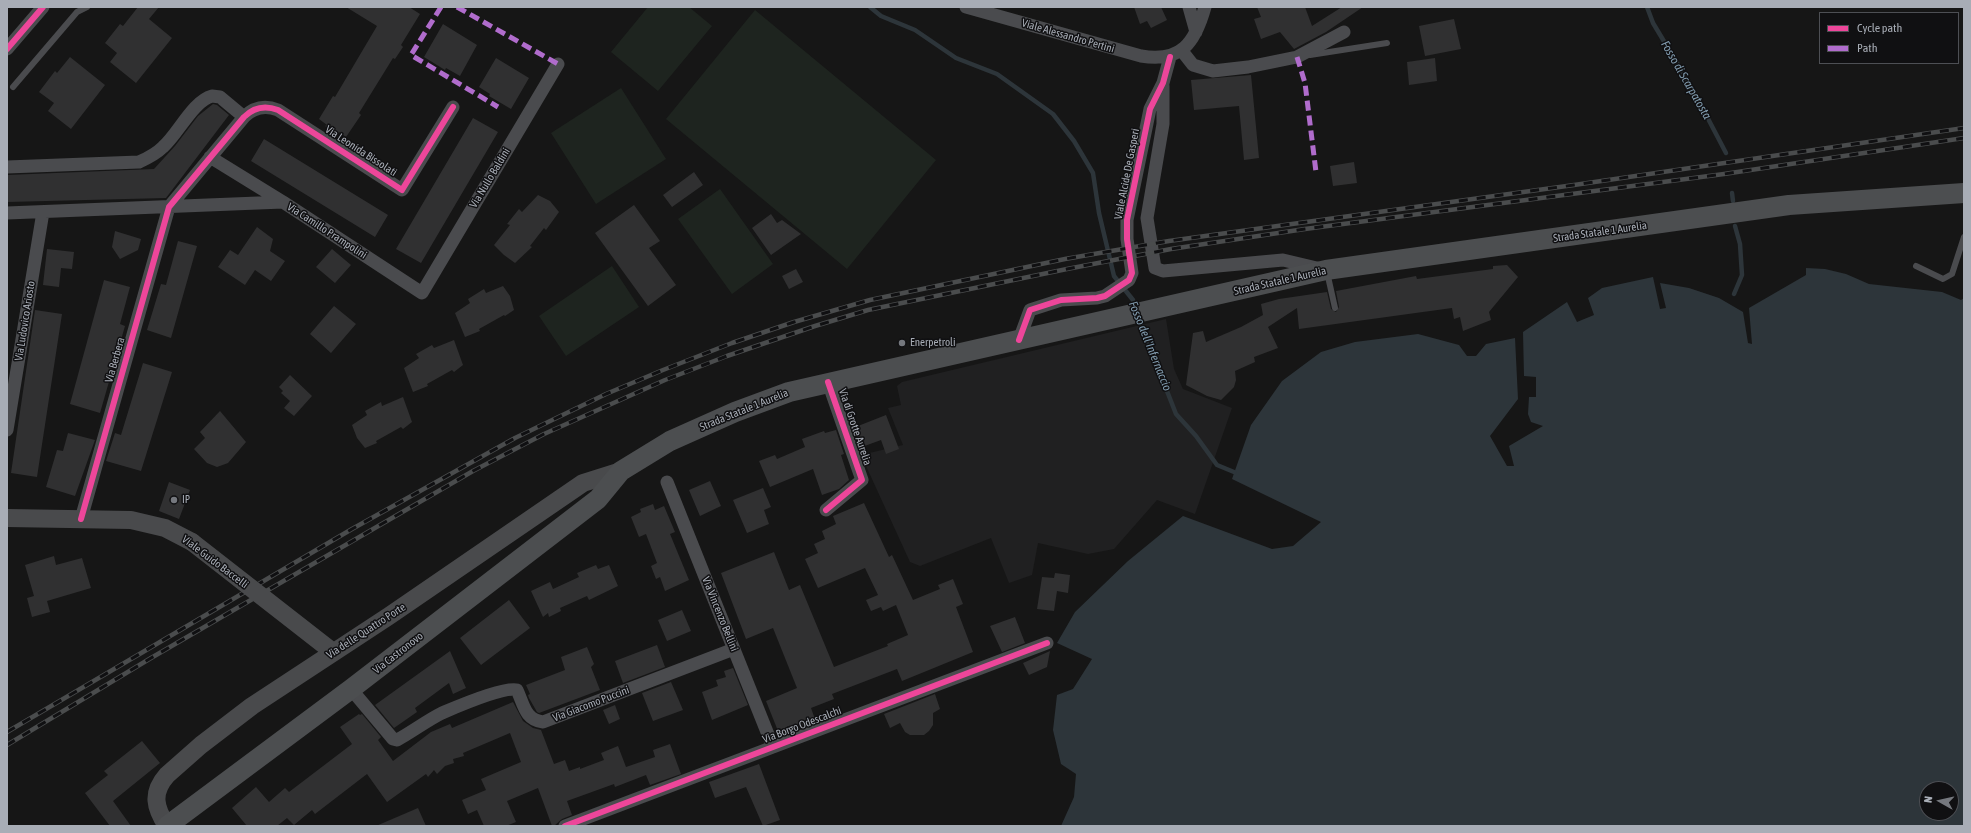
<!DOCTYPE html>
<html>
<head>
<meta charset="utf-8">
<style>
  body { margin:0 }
  #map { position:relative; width:1971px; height:833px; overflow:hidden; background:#161616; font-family:"Asap Condensed",sans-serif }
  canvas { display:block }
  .frame { position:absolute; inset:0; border:8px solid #a8adb6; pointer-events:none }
  .legend { position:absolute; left:1819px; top:12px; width:140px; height:52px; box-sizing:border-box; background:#101012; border:1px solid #4d4f54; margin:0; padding:5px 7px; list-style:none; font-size:12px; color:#a8adb6 }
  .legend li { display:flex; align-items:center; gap:8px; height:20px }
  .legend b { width:20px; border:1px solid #4d4f54 }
  .north { position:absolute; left:1919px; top:781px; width:40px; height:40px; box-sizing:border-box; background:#101012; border:1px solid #4d4f54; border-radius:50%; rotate:278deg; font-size:11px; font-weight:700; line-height:16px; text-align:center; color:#a8adb6 }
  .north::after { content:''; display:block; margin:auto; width:14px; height:18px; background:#75787e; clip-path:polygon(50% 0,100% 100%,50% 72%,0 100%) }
</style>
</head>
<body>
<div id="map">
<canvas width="1971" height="833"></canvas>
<div class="frame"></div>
<ul class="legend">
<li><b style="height:5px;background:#ed469a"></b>Cycle path</li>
<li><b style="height:5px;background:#b06ccc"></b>Path</li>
</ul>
<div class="north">N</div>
</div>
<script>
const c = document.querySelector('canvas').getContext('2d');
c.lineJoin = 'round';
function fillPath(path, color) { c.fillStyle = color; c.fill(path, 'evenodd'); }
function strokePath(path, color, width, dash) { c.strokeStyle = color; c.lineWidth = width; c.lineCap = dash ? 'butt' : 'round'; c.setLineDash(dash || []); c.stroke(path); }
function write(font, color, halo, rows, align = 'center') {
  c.font = font + ' "Asap Condensed",sans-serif'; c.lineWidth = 3; c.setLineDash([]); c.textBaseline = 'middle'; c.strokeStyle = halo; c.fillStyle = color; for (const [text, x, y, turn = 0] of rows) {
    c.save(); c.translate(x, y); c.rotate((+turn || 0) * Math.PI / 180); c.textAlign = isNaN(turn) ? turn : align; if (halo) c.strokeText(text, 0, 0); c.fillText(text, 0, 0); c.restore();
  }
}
fillPath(new Path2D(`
  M1166 319 1174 369 1183 389 1232 408 1195 514 1157 500 1114 549 1088 554 1038 543 1032 575 1009 583 991 538 920 566 910 562 861 455 903 445 888 408 901 405 897 386 902 382Z`), '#202021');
fillPath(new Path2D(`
  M648 7H689L712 26 658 91 611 52Z
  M755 10 936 160 847 269 666 119Z
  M621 88 666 159 596 204 551 133Z
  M720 189 773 264 732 294 678 219Z
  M612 266 639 307 566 356 539 316Z`), '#1e241f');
fillPath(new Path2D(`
  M1806 268 1825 269 1846 274 1869 284 1942 292 1961 300 1964 298V826H1061L1074 797 1076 774 1061 764 1053 730 1057 695 1073 689 1092 659 1057 643 1075 612 1128 561 1183 516 1272 549 1293 546 1321 522 1232 479 1251 425 1282 381 1321 352 1355 342 1418 334 1459 345 1467 356H1476L1486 344 1515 338 1518 399 1490 436 1507 466H1514L1509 446 1543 426 1531 422 1528 414 1529 397H1536V377L1524 376 1523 332 1567 302 1577 322 1594 315 1588 298 1602 288 1653 277 1660 309 1666 308 1660 283 1689 288 1719 298 1743 312 1748 343 1752 344 1749 308 1806 275ZM1927 789H1951V813H1927Z`), '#2d353a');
strokePath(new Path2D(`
  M870 7 881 16 915 30 956 58 997 74 1053 114 1074 141 1093 173 1099 213 1114 276 1133 300 1135 308
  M1647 7 1653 23 1692 88 1726 153
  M1732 193 1733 201
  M1734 294 1742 275 1740 244 1735 226
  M1138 317 1176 414 1196 436 1217 465 1234 472`), '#2d353a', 4.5);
fillPath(new Path2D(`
  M138 7H159L149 19 172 38 136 83 110 62 117 53 105 43 120 24 123 26Z
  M346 7H409L420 14 401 45 403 47 395 59 393 58 359 113 361 115 346 137 339 132 338 134 325 126 327 125 319 119 333 96 335 97 377 26Z
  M1134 7H1161L1167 20 1151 28 1147 21 1140 24Z
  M1257 7H1305L1312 26 1342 7H1363L1326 32 1294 49 1280 32 1261 39 1254 19 1261 17Z
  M1454 19 1461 49 1425 56 1419 26Z
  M443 24 477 45 460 76 446 68 445 70 424 57Z
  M70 57 105 85 71 129 48 111 54 103 39 92 55 71 57 73Z
  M496 58 529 78 511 109 489 96 490 94 479 87Z
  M1435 58 1437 81 1409 85 1407 62Z
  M1251 75 1259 158 1244 160 1239 106 1194 110 1191 80Z
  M213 104 217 105 229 115 166 198 7 202V175L154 169 175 146 198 116Z
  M473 118 498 132 421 263 396 249Z
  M264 139 388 215 375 237 251 161Z
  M1354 162 1357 183 1333 186 1330 166Z
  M694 172 703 185 672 207 663 195Z
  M538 195 550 201 559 212 546 230 544 228 530 246 532 247 515 263 504 255 494 245 510 225 507 224 519 209 522 212Z
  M634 205 660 241 649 248 676 285 648 306 595 233Z
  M771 214 777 223 782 220 801 234 771 255 752 228Z
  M257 227 273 239 270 251 285 261 271 281 255 270 245 285 218 267 230 250 238 255Z
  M115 231 141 239 138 250 120 259 112 247Z
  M178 241 197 246 171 338 147 330 161 284 166 285Z
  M47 249 74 252 72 269 61 268 59 287 43 285Z
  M332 249 351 265 335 283 316 267Z
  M1507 265 1518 277 1489 312 1491 320 1463 331 1460 317 1454 319 1452 308 1299 329 1297 308 1268 327 1278 348 1254 357 1255 362 1235 371 1236 380 1234 387 1221 400 1207 396 1186 385 1193 333 1203 331 1206 342 1241 327 1263 315 1261 304 1279 299 1327 292 1331 309 1336 312 1339 307 1336 291 1416 276 1417 279 1493 269V266Z
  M796 269 803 282 789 289 782 276Z
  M104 280 130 287 120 324 125 326 100 413 70 404Z
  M503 286 510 296 514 310 505 316 504 315 479 329 480 331 465 337 455 313 470 303 468 299 484 289 486 293Z
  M334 306 356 324 331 353 310 334Z
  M35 310 62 314 37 477 11 473Z
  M454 340 463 365 454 372 452 370 427 384 428 386 413 392 404 368 419 358 416 354 432 345 434 348Z
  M143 363 172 372 141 471 106 461 115 433 121 435Z
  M290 375 312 396 294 416 284 408 290 401 281 393 283 391 279 387Z
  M403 397 412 422 403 429 401 427 376 441 377 443 365 448 357 438 352 425 367 415 365 411 381 402 382 406Z
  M220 411 246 442 228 463 217 467 207 463 194 449 205 438 200 432Z
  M886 415 899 449 886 454 881 440 859 448 851 424 857 422 858 426Z
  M836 430 844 454 841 455 849 480 839 489 822 495 813 469 770 487 759 461 775 455 777 459 805 447 802 439 824 431 825 433Z
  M68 433 95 440 75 496 46 487 57 450 63 451Z
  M710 481 721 506 700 516 689 490Z
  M169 482 190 490 179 519 159 511Z
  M763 488 771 507 764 510 769 524 747 533 733 500Z
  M864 503 889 557 892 555 913 600 940 589 938 585 953 579 963 604 956 607 973 652 902 681 897 669 832 694 834 699 811 708 816 722 780 736 766 701 797 688 773 628 746 639 721 573 774 552 789 590 800 585 834 667 888 646 887 644 908 635 896 605 883 611 881 607 871 611 866 600 878 595 865 568 818 588 805 559 818 553 814 544 825 539 822 531 836 524 833 516Z
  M653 504 655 510 664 506 675 532 670 534 689 580 665 591 660 577 656 579 651 566 657 563 646 534 639 537 631 517 641 512 640 509Z
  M54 556 56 565 82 558 91 588 47 601 50 612 32 617 27 598 34 596 25 565Z
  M596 565 598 569 609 565 618 586 589 600 587 596 560 608 561 611 549 617 548 613 543 617 531 591 550 582 553 589 579 577 577 573Z
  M1055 573 1070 575 1068 593 1057 591 1054 611 1037 609 1042 577 1054 578Z
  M509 600 530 628 481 665 460 638Z
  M682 610 691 631 667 641 658 620Z
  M1015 617 1025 643 1002 652 990 626Z
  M657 645 665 667 623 683 615 661Z
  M587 647 594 664 591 667 600 690 539 713 537 712 529 698 528 695 530 694 526 685 565 670 561 657Z
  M450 651 466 688 453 694 449 683 415 708 417 712 394 728 375 705Z
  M1050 651 1047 667 1029 675 1023 663Z
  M733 668 748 705 712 720 702 692 718 686 716 680 726 677 724 671Z
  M671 682 683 710 653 721 642 693Z
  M935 694 940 709 933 713V725L929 731 924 735H910L905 732 900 723 890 728 884 714Z
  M513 702 523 721 533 728 541 730 554 764 565 760 569 771 580 767V769L604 760 601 753 618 746 626 767 655 757 653 750 670 744 681 774 650 785 646 775 615 787 614 784 567 801 572 815 562 819 554 826H552L538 788 507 801 516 822 506 826H484L477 810 468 814 462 800 486 790 481 779 521 762 510 733 463 753 464 756 453 759 454 763 445 766 437 774 434 770 428 777 426 774 387 802 367 774 315 814 312 810 294 825 287 818 277 826H247L232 808 256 787 269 802 285 788 289 792 352 744 340 727 359 714 360 715 362 714 381 737 378 740 393 761 431 732 450 724 452 728Z
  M615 705 620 719 609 724 603 710Z
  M142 741 160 763 113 801 131 826H110L85 793 108 775 104 771Z
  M759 764 780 820 763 826 746 787 715 798 709 782Z
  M418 808 426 826H376Z`), '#303031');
strokePath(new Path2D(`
  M1310 55 1387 43
  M13 87 77 12 87 7
  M1916 266 1943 279 1952 274 1964 237
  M1327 272 1335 308`), '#4a4b4e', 6);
strokePath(new Path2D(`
  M966 7 1141 56C1181 63 1195 43 1205 7
  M1189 7 1196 32
  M7 49 43 7
  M1182 51 1193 65 1213 71 1248 67 1297 57 1344 32
  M1163 86V124L1147 218 1155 268 1163 271 1283 260 1321 269
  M210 157 283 202
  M7 167 139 162C148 158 156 154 163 147 178 134 193 101 212 96L220 97 244 117
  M7 213 283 202 422 293 558 64
  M1019 340 1030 310 1061 300 1097 298 1105 296 1129 280 1132 273 1127 239V220L1150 109 1163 83 1170 57
  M7 430 43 212
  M667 482 773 747
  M826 510 862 480 828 382
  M81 519 169 207 244 117C254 107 265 105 278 110L402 190 453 107
  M351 689 393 739 397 740C412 732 426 721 442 713 456 707 504 686 517 690 524 705 525 720 543 722L734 649
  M565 826 1047 643`), '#4a4b4e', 13);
strokePath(new Path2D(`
  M7 518 131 520 165 528 192 542
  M167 826C155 808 151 793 167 775L201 745 252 706 389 616 583 483 621 471`), '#494a4c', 18);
strokePath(new Path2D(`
  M167 826 351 689 598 499 621 471 670 441 735 412 789 392 1326 270 1789 205 1964 193`), '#4c4e50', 20);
const rail = new Path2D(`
  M7 732 352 529 515 438 606 394 663 370 732 343 794 322 870 300 1065 259 1169 241 1574 185 1964 128
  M7 745 151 658 473 471 544 434 665 380 727 356 815 326 868 310 1067 269 1171 249 1305 229 1724 174 1964 138`);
strokePath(rail, '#4a4c4d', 4.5);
strokePath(rail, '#101012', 3, [9]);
strokePath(new Path2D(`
  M192 542 333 652`), '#494a4c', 18);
strokePath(new Path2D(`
  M441 7 411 55 498 107
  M457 7 558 64
  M1297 57 1305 83 1316 172`), '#b06ccc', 5, [10, 5]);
strokePath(new Path2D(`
  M7 49 43 7
  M1019 340 1030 310 1061 300 1097 298 1105 296 1129 280 1132 273 1127 239V220L1150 109 1163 83 1170 57
  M826 510 862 480 828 382
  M81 519 169 207 244 117C254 107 265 105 278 110L402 190 453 107
  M565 826 1047 643`), '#ed469a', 6);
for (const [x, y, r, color] of [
  [902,343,4,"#75787e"],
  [174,500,4,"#75787e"]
]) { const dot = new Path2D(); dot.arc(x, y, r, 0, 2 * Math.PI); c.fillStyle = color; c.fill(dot); strokePath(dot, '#101012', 1.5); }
write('11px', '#a8adb6', '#101012', [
  ["Viale Alessandro Pertini",1068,36,16],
  ["Via Leonida Bissolati",361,151,33],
  ["Viale Alcide De Gasperi",1127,174,-79],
  ["Via Nullo Baldini",490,178,-59],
  ["Via Camillo Prampolini",327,231,33],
  ["Strada Statale 1 Aurelia",1600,232,-8],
  ["Strada Statale 1 Aurelia",1280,281,-13],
  ["Via Ludovico Ariosto",25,321,-81],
  ["Via Berbera",115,360,-74],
  ["Strada Statale 1 Aurelia",744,410,-22],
  ["Via di Grotte Aurelia",855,427,71],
  ["Viale Guido Baccelli",215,562,37],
  ["Via Vincenzo Bellini",720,614,68],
  ["Via delle Quattro Porte",366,631,-33],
  ["Via Castronovo",398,653,-38],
  ["Via Giacomo Puccini",591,704,-21],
  ["Via Borgo Odescalchi",802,725,-21]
]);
write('11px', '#a8adb6', '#101012', [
  ["Enerpetroli",910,343],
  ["IP",182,500]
], 'left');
write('italic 12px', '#819bae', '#101012', [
  ["Fosso di Scarpatosta",1686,80,60],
  ["Fosso dell'Infernaccio",1150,346,68]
]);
</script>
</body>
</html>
